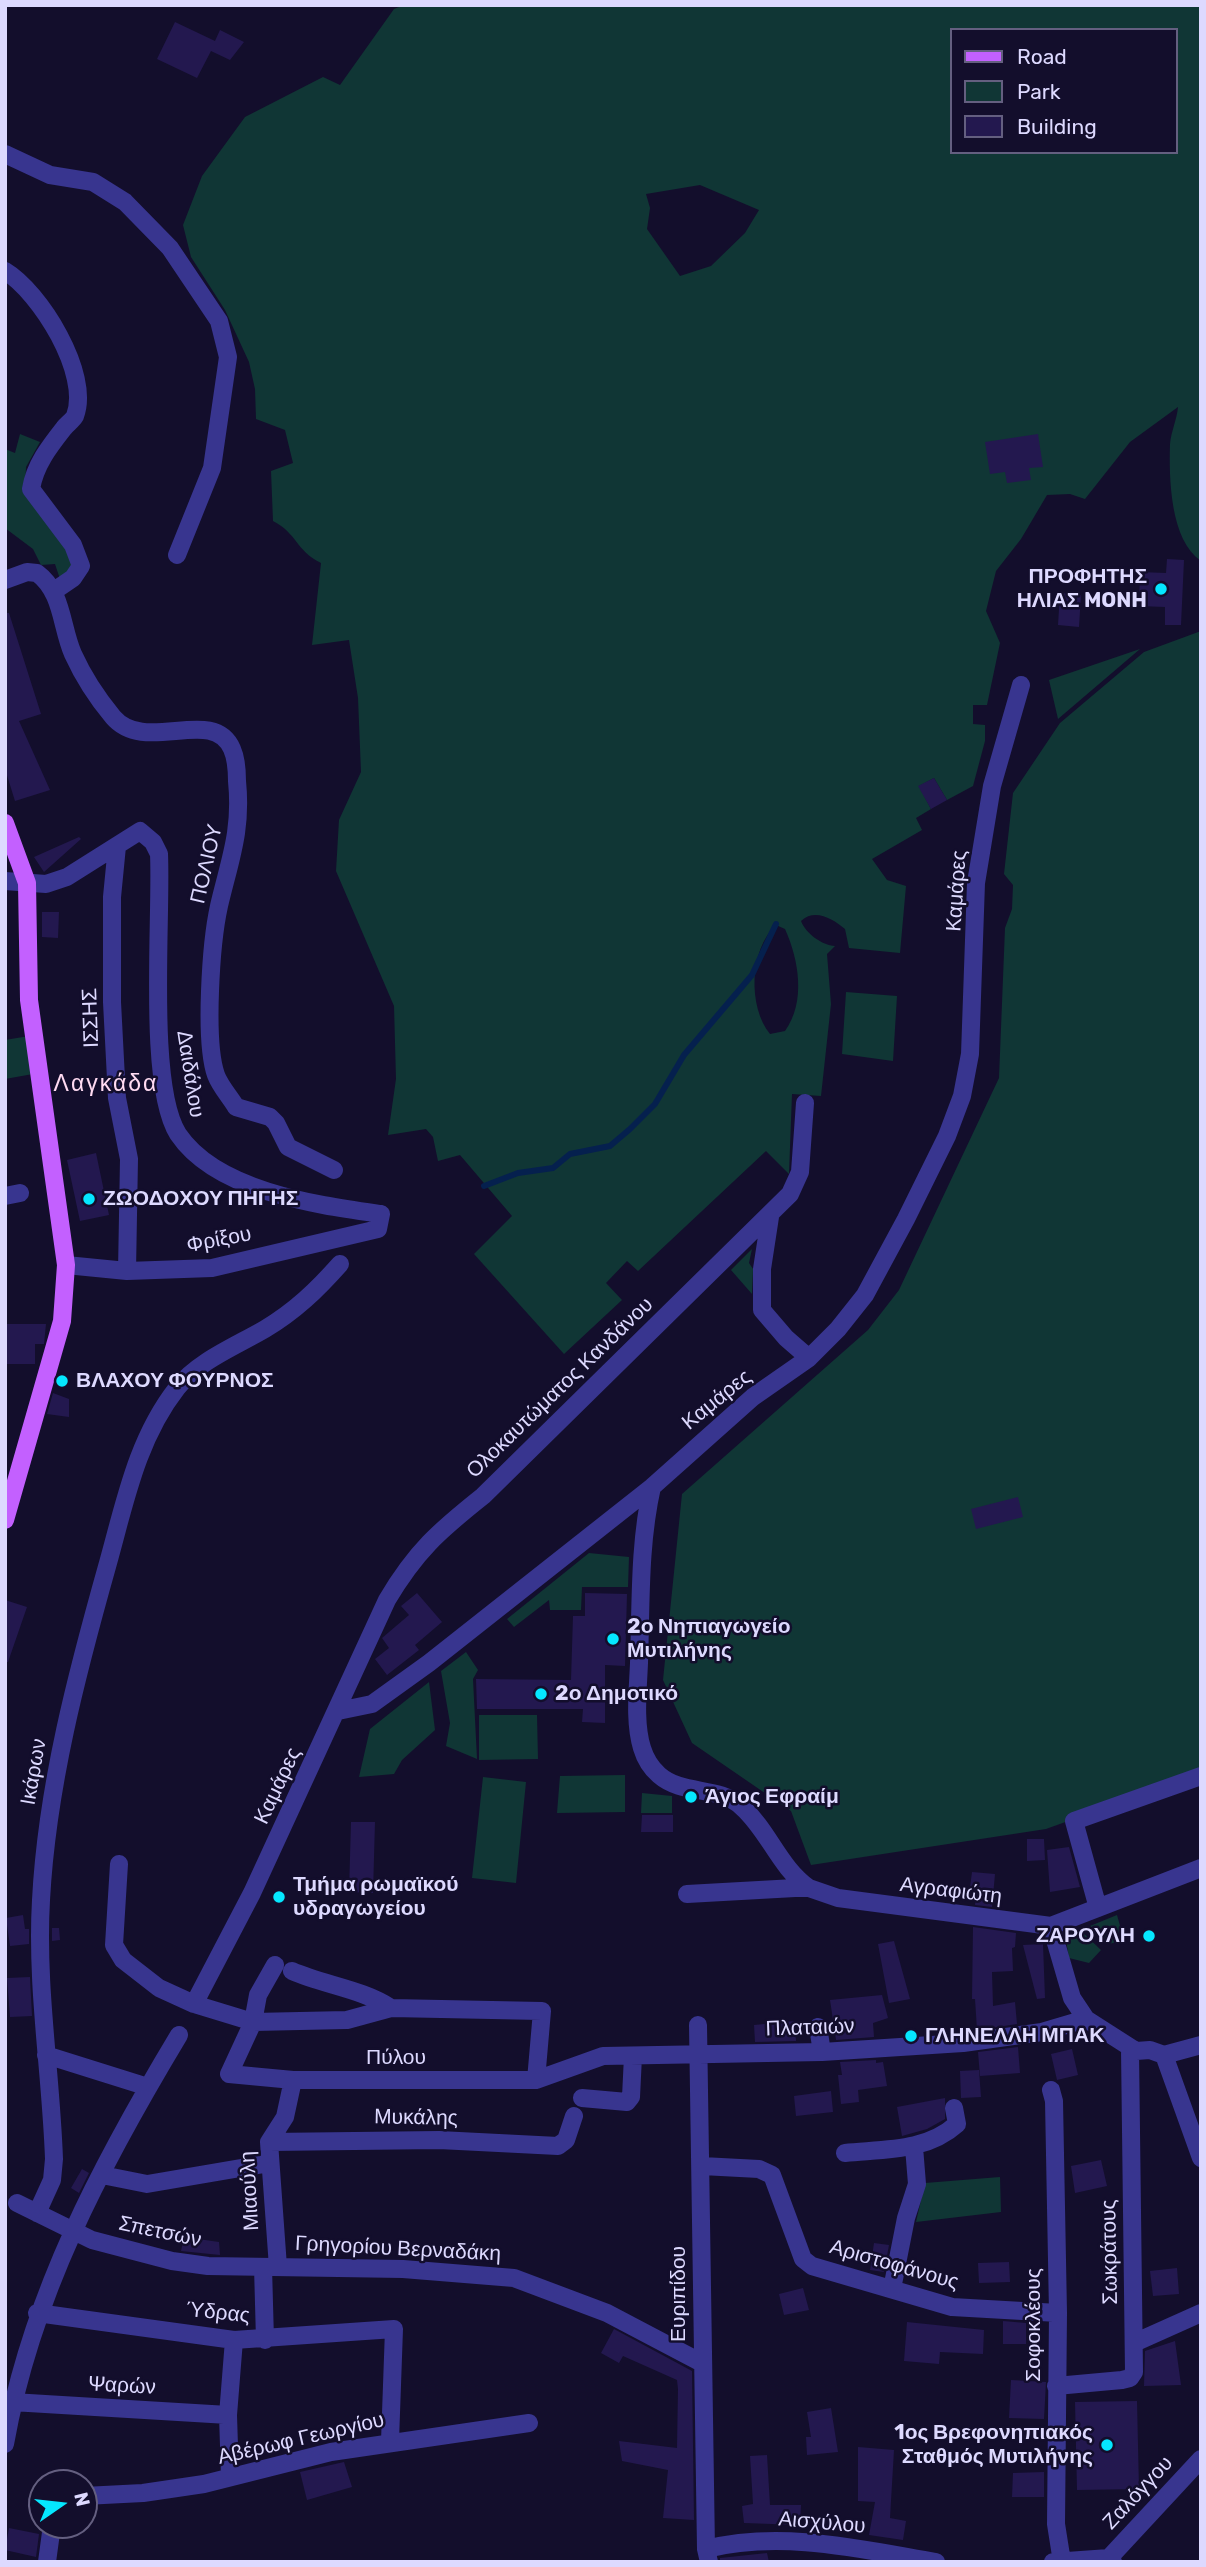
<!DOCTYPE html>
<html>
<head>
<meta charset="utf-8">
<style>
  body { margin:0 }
  #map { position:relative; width:1206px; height:2567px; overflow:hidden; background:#130e2c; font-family:Rubik,sans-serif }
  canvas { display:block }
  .frame { position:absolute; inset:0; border:7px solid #ddd9ff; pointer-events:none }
  .legend { position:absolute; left:950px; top:28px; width:228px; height:126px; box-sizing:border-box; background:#130e2c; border:2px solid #645f80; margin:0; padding:9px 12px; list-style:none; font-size:21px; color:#ddd9ff }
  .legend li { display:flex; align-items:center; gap:14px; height:35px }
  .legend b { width:35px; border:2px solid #645f80 }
  .north { position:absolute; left:28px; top:2469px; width:70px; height:70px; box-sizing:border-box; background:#130e2c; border:2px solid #645f80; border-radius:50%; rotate:76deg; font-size:19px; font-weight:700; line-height:28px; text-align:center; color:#ddd9ff }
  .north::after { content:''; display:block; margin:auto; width:24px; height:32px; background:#05e7ff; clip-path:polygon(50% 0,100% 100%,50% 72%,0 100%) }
</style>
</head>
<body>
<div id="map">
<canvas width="1206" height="2567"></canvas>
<div class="frame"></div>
<ul class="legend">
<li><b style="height:9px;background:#c360ff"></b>Road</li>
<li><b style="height:19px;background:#103635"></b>Park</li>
<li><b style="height:19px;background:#23184f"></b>Building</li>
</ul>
<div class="north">N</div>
</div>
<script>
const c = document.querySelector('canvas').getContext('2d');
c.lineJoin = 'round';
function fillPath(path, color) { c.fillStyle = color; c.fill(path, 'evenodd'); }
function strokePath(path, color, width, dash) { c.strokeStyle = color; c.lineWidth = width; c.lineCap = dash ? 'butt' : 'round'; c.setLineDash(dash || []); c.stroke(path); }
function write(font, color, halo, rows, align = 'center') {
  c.font = font + ' Rubik,sans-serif'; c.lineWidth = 5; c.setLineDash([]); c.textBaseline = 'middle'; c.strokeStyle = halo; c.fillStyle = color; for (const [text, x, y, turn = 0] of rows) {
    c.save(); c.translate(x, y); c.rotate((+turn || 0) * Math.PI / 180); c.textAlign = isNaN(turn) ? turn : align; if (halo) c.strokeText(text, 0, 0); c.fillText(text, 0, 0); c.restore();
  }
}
fillPath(new Path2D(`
  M404 5H1201V561C1170 540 1169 478 1170 444 1171 432 1177 419 1178 407L1130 442 1085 499 1070 494 1047 495 1021 539 996 571 986 611 1000 643 987 705H973V724L985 725V741L973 786 947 800 934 778 919 786 931 809 916 818 922 830 872 859 887 880 906 886 900 953 849 948 845 929C833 919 815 908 801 921 806 934 822 945 835 946L827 954 831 1004 821 1096 792 1094 789 1174 766 1151 638 1271 627 1261 606 1283 622 1300 564 1354 474 1254 512 1216 460 1155 438 1161 433 1137 426 1129 388 1135 396 1079 394 1006 336 871 339 820 361 772 358 698 349 640 312 645 321 563C295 550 298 534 273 521L271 471 293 463 285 430 256 419 255 389 249 362 225 310 191 257 183 225 202 176 245 117 323 77 340 85 394 9ZM952 30H1176V152H952ZM700 185 759 210 745 233 711 266 680 276 647 229 650 208 646 194ZM776 925 785 929C799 960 806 1002 785 1031L770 1034C748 1007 749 950 776 925Z
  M20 434 40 442 26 467 25 493 71 553 72 569 60 579 55 564 41 565 33 549 5 528V449L15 453Z
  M1201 631V1773L1046 1829 811 1865 791 1811 692 1743 663 1680 682 1494 868 1330 899 1290 999 1078 1005 928 1012 909 1013 885 1004 874 1013 793 1060 723 1144 652Z
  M1140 649 1058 719 1049 680Z
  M846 992 897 996 893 1061 842 1054Z
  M29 1036 33 1074 5 1079V1040Z
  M752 1249 749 1263 753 1269 752 1294 731 1270Z
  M589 1553 629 1557 628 1587H582L581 1610H550L549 1600 514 1627 507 1619Z
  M466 1652 478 1670 473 1679 477 1759 446 1746 450 1723 441 1671Z
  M429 1682 435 1730 402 1760 394 1774 359 1777 370 1729Z
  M479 1715H537L538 1759 479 1760Z
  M625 1775V1812L557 1813 560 1776Z
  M483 1777 526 1782 516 1883 472 1878Z
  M642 1793 672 1796V1813H641Z
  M1117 1915 1124 1940 1109 1944 1090 1926Z
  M1079 1929 1101 1950 1089 1963 1069 1958 1065 1934Z
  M1000 2177 1001 2212 916 2222 925 2183Z`), '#103635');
strokePath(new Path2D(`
  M484 1186 518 1173 553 1168 570 1154 610 1146 630 1129 655 1104 684 1055 752 975 776 924`), '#05204e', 6);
fillPath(new Path2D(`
  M175 22 215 41 220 30 244 42 230 60 211 51 197 78 157 59Z
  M1038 434 1043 467 1029 468 1031 480 1007 483 1005 472 990 474 985 442Z
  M1167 559 1184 560 1181 625H1165V607L1139 606 1140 572 1166 573Z
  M1060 593 1081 595 1079 627 1058 625Z
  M5 613H9L41 714 19 721 50 790 15 801 5 769Z
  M934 778 947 800 931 809 918 786Z
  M79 837 81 839 44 872 34 857Z
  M42 912H59L58 938 42 937Z
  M96 1153 109 1215 80 1221 67 1160Z
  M5 1324H46L44 1344H35V1364H5Z
  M53 1393 69 1399V1417L47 1414Z
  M1018 1497 1023 1517 976 1529 971 1509Z
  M417 1593 442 1622 415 1645 419 1650 387 1675 375 1659 389 1648 382 1638 409 1615 401 1606Z
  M585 1593 627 1594 625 1666 605 1665V1723L582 1722 583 1709H477L476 1679 571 1680 573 1616H585Z
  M5 1600 27 1607 8 1662H5Z
  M642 1815H673V1832H641Z
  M351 1822H375L373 1893 349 1892Z
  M1027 1839H1044L1045 1860 1027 1861Z
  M1069 1847 1080 1887 1050 1892 1047 1850Z
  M972 1872 995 1874 992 1907 975 1905 976 1896 969 1895Z
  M23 1915 25 1929H29V1944L10 1946 6 1918Z
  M973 1927 1016 1933 1015 1947 1012 1948 1013 1971 992 1972 993 2006 1015 2002 1017 2024 977 2030 975 1999H972Z
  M52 1928H59L60 1940 52 1941Z
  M894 1941 910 1999 889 2003 878 1944Z
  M1043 1944 1045 1998 1037 1999 1023 1945Z
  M30 1977 32 2016 10 2017 7 1978Z
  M882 1995 888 2018 873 2023 874 2037 836 2040 830 2000Z
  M795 2021 796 2041 755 2042 754 2025Z
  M1018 2047 1020 2073 980 2076 978 2052Z
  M1072 2049 1078 2075 1057 2080 1051 2054Z
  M876 2060V2063L883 2062 887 2086 858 2090 859 2102 841 2104 838 2075H842L840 2062Z
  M979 2070 981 2097 961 2098 960 2071Z
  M831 2091 833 2112 796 2116 794 2096Z
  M945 2098V2119L927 2129 902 2136 897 2107Z
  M1101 2160 1107 2186 1075 2193 1071 2166Z
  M82 2169 89 2173 79 2193 71 2188Z
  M184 2237 219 2242 220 2255 181 2251Z
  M874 2243 889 2245 884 2272 870 2270Z
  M1009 2262 1010 2282 979 2283 978 2263Z
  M1177 2268 1179 2294 1153 2296 1150 2271Z
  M803 2288 809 2310 784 2315 779 2294Z
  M1003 2321 1026 2323V2344H1003Z
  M907 2322 984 2330 983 2354 940 2352 939 2364 904 2361Z
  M614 2329 692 2371 694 2520 663 2518 668 2470 622 2461 619 2441 677 2448 678 2389 677 2380 623 2356 619 2363 601 2353Z
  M1175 2341 1181 2385 1144 2386 1145 2351Z
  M1011 2380 1046 2382 1044 2419 1009 2418Z
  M1137 2401 1139 2489 1077 2490 1075 2402Z
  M831 2408 838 2452 807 2455 806 2437H811L807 2412Z
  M858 2447 894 2450 890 2518 906 2521 903 2540 869 2535 875 2502 858 2501Z
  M767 2455 770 2505H801L800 2525 744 2523 742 2506 753 2504 750 2456Z
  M344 2462 352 2487 307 2500 300 2472Z
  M1044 2472V2497H1012L1013 2473Z
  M9 2528 39 2534 36 2557 5 2550Z
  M767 2553 769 2562H720V2558Z`), '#23184f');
strokePath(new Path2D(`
  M5 154 50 175 93 182 125 202 170 248 219 321 228 357 212 468 177 555
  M5 271C40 292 91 374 75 416 73 420 67 424 64 428 49 447 35 465 31 489L73 545 81 566 73 578 54 591
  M5 580 27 572 37 573C63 592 61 627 73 654 83 676 98 699 113 717 145 755 213 705 232 749 236 758 237 771 237 781 242 831 230 859 219 906 211 942 204 1041 216 1075 220 1086 230 1097 236 1107L270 1117 276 1123 288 1147 334 1170
  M117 846 112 897V1002L117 1098 129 1159 127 1271
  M5 881 46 884 67 877 140 831 153 842 159 854C162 918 147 1085 178 1134 217 1192 318 1205 381 1214L378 1229 212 1268 127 1271 66 1265
  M5 1196 20 1193
  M770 1217 762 1269V1310L786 1338 809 1358
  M652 1487C639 1544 641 1604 639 1663 638 1689 634 1722 642 1748 645 1758 651 1768 659 1775 683 1796 718 1785 742 1807 769 1831 779 1867 809 1888
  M338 1711 372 1704 429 1663 652 1487 753 1397 809 1358 838 1329 865 1295 906 1219 947 1136 962 1096 970 1054 976 883 992 786 1021 685
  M119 1864 114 1945 123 1960 159 1988 194 2004 253 2022 347 2020 391 2008 542 2011 536 2080
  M687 1894 795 1888H809L838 1898 1051 1926 1201 1868
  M1098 1908 1074 1821 1201 1776
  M1051 1926 1072 1998 1086 2019 1136 2051 1150 2050 1164 2055 1201 2045
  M275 1965 258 1995 253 2022 229 2074 293 2080
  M292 1971C324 1985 362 1989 391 2008
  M194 2004 252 1893 387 1600C416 1551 439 1531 483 1496L790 1194 800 1172 805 1103
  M698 2025 706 2549 709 2562
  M818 2027 822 2052
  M46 2055 148 2087
  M1164 2055 1201 2158
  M1051 2090 1054 2101 1058 2313 1056 2524 1062 2562
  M582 2098 627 2102 631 2097 633 2056
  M269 2142 439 2140 558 2146 566 2140 574 2116
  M845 2153C884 2149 926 2152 957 2124L954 2108
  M702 2166 759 2169 772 2175 803 2259 812 2266 952 2307 1058 2313
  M102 2175 147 2184 270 2163
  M17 2203 92 2240 172 2261 208 2266 403 2269 514 2278 607 2313 702 2363
  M37 2213 52 2180 54 2159C51 2072 36 1987 41 1900 47 1786 77 1673 108 1563 125 1502 137 1439 177 1388 198 1361 236 1346 265 1329 295 1311 317 1290 340 1264
  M263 2267 265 2340
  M278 2267 269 2142 285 2117 293 2080H536L603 2056 822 2052 963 2043 1042 2032 1086 2019
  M892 2289 906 2218 917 2184 914 2147
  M37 2313 234 2340 394 2329 390 2441
  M1134 2343 1201 2313
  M1056 2386 1122 2380 1130 2378 1134 2372 1130 2050
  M12 2402 228 2415
  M5 2444C31 2296 102 2163 179 2035
  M230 2477 228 2415 234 2340
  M84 2496 143 2493 204 2484 331 2452 529 2423
  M706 2549C781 2530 860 2549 936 2562
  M1109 2558 1201 2459
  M47 2562 52 2525
  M1053 2562 1109 2558 1113 2562`), '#38358f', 18);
strokePath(new Path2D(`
  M5 823 27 883 29 1000 66 1265 62 1321 5 1520`), '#c360ff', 18);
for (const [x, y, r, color] of [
  [1161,589,7,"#05e7ff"],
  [89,1199,7,"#05e7ff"],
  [62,1381,7,"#05e7ff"],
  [613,1639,7,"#05e7ff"],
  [541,1694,7,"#05e7ff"],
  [691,1797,7,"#05e7ff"],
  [279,1897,7,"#05e7ff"],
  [1149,1936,7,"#05e7ff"],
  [911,2036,7,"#05e7ff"],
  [1107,2445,7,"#05e7ff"]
]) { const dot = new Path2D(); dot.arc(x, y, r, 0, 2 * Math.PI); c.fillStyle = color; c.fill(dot); strokePath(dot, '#130e2c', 2.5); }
write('bold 21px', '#ddd9ff', '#130e2c', [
  ["ΠΡΟΦΗΤΗΣ",1147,577,"right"],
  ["ΗΛΙΑΣ MONH",1147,601,"right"],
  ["ΖΩΟΔΟΧΟΥ ΠΗΓΗΣ",103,1199],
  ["ΒΛΑΧΟΥ ΦΟΥΡΝΟΣ",76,1381],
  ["2ο Νηπιαγωγείο",627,1627],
  ["Μυτιλήνης",627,1651],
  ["2ο Δημοτικό",555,1694],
  ["Άγιος Εφραίμ",705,1797],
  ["Τμήμα ρωμαϊκού",293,1885],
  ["υδραγωγείου",293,1909],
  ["ΖΑΡΟΥΛΗ",1135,1936,"right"],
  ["ΓΛΗΝΕΛΛΗ ΜΠΑΚ",925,2036],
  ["1ος Βρεφονηπιακός",1093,2433,"right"],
  ["Σταθμός Μυτιλήνης",1093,2457,"right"]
], 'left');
write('21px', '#ddd9ff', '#130e2c', [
  ["ΠΟΛΙΟΥ",207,864,-77],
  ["Καμάρες",957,891,-86],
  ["ΙΣΣΗΣ",91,1018,-92],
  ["Δαιδάλου",190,1074,81],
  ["Φρίξου",219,1240,-11],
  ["Ολοκαυτώματος Κανδάνου",560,1388,-44],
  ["Καμάρες",717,1400,-39],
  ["Ικάρων",34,1772,-80],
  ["Καμάρες",278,1786,-65],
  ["Αγραφιώτη",951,1891,7],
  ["Πλαταιών",810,2028,-2],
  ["Πύλου",396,2058],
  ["Μυκάλης",416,2118,1],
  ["Μιαούλη",250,2191,-93],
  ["Σπετσών",160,2232,12],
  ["Γρηγορίου Βερναδάκη",398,2249,3],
  ["Σωκράτους",1110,2252,-91],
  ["Αριστοφάνους",894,2265,16],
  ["Ευριπίδου",679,2294,-90],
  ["Ύδρας",218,2313,6],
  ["Σοφοκλέους",1034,2325,-90],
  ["Ψαρών",122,2386,3],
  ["Αβέρωφ Γεωργίου",301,2439,-13],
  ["Ζαλόγγου",1138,2493,-47],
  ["Αισχύλου",822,2523,5]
]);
c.letterSpacing = '2px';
write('23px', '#ffdbf2', '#130e2c', [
  ["Λαγκάδα",106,1084]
]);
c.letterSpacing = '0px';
</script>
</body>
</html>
